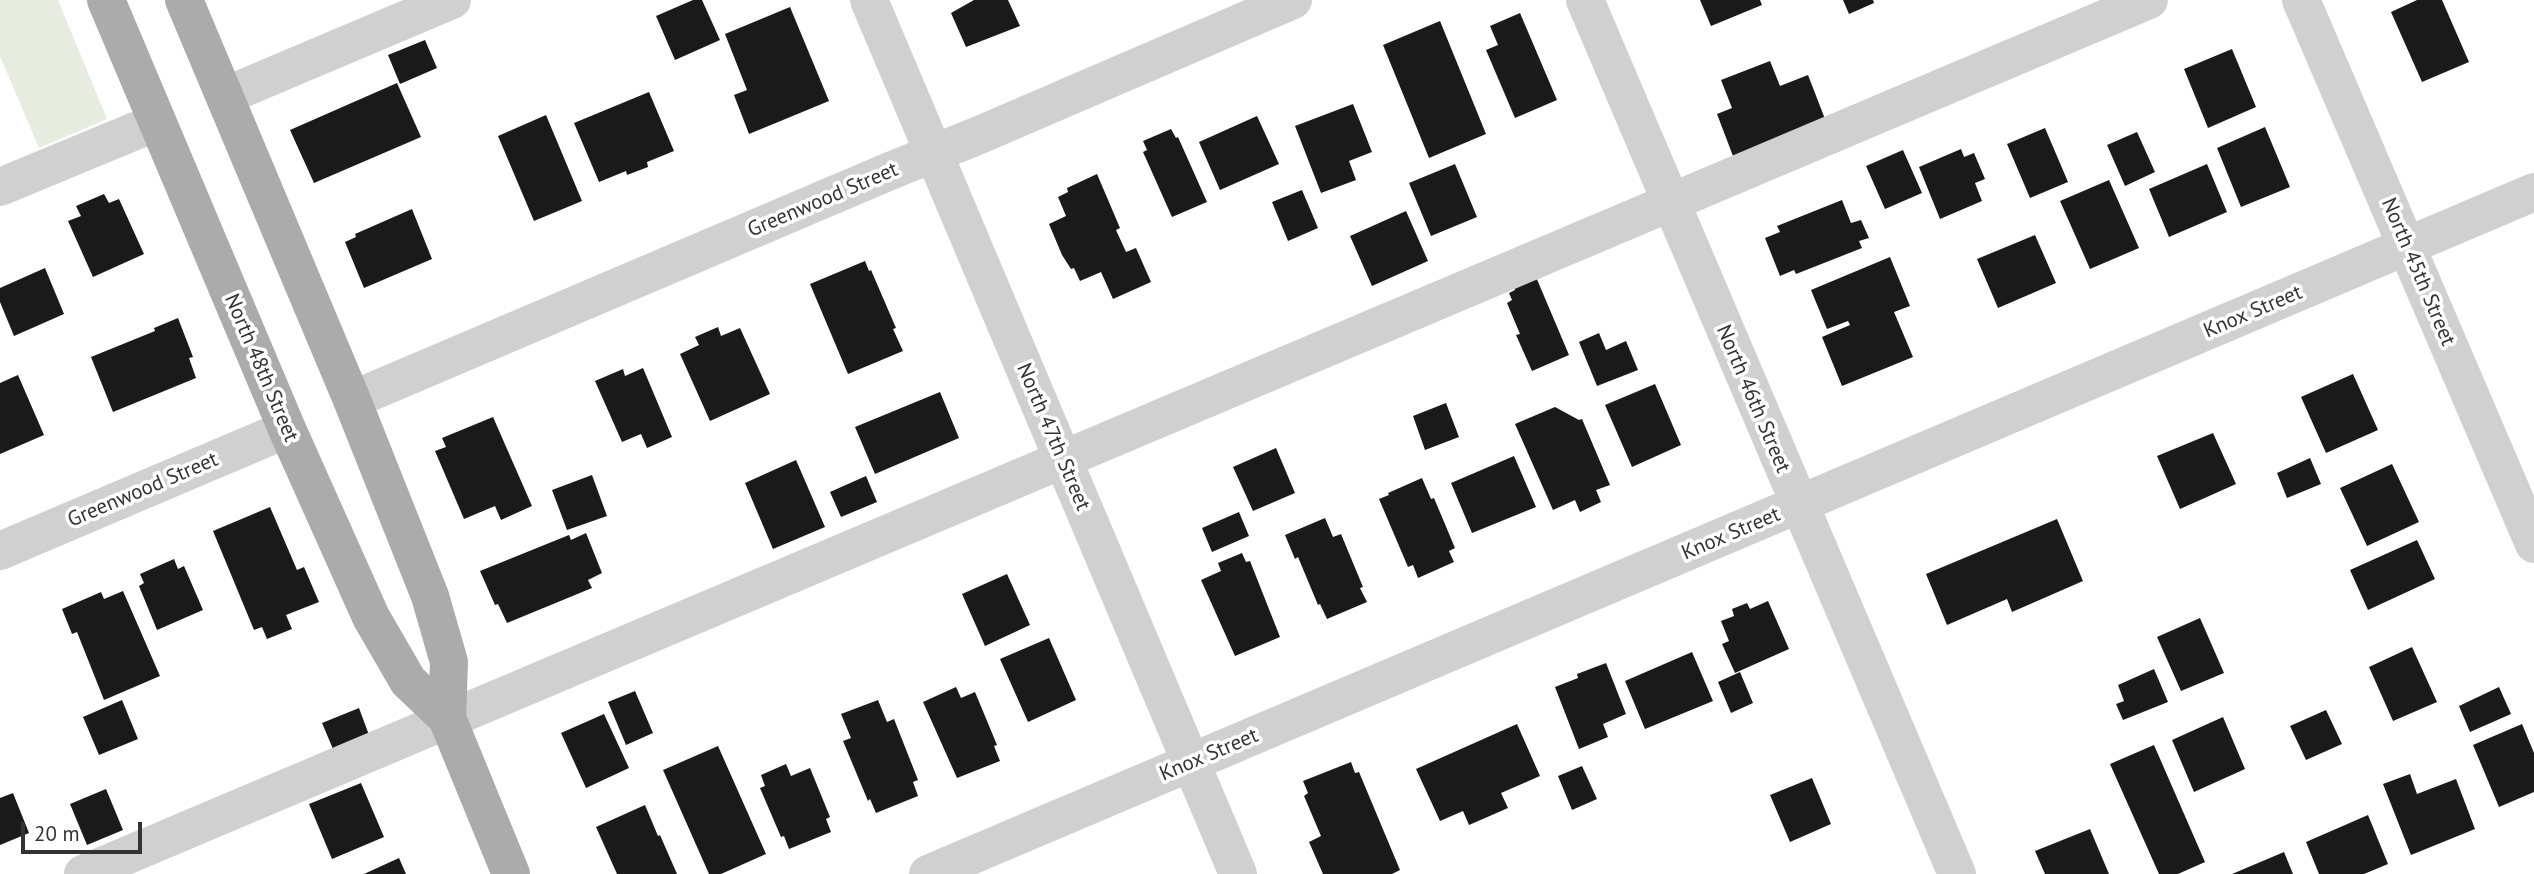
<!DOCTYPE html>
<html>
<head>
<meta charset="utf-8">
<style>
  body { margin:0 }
  #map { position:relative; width:2534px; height:874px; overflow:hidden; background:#fff; font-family:"PT Sans",sans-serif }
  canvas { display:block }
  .scale { position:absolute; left:21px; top:822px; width:121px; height:32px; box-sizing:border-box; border:4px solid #333; border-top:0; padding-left:9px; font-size:21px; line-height:24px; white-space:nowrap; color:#333; -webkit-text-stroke:5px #fff; paint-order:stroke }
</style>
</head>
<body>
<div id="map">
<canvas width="2534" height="874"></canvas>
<div class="scale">20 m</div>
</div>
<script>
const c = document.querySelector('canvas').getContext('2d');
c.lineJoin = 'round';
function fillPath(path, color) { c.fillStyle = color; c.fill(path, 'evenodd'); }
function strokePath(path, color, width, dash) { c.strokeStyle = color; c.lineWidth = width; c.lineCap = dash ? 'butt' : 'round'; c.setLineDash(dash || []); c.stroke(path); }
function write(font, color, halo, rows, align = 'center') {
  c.font = font + ' "PT Sans",sans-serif'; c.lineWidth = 7; c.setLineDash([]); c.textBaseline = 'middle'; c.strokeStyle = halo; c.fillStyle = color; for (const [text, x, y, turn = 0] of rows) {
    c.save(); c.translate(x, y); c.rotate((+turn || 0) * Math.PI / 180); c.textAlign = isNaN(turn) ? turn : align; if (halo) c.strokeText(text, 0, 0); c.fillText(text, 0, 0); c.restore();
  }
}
fillPath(new Path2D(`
  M0 0H58L107 119 39 148 0 56Z`), '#e6ecdf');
fillPath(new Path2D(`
  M693 0H702L720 40 675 60 656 16Z
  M974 0H1008L1020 26 966 47 951 13Z
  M1700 0H1760L1762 5 1711 26Z
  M1843 0H1873L1874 3 1849 14Z
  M2417 0H2442L2469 62 2422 82 2391 12Z
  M790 7 829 101 749 134 734 95 747 90 725 34Z
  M1520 13 1557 100 1515 118 1486 50 1498 45 1490 26Z
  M1440 21 1486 134 1429 158 1383 45Z
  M425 40 437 68 400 84 388 55Z
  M2232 49 2256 107 2208 128 2184 69Z
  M1770 61 1780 86 1808 75 1825 119 1733 156 1717 114 1732 108 1721 80Z
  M397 83 421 137 314 183 290 130Z
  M649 92 674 151 647 162 648 167 627 175 626 171 599 182 574 123Z
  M1353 104 1372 152 1349 161 1356 180 1321 193 1295 126Z
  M546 115 582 201 534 221 498 136Z
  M1257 116 1279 164 1220 190 1199 142Z
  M2265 127 2290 187 2241 207 2217 148Z
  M2045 128 2068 182 2030 198 2007 144Z
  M1171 129 1176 138 1178 137 1207 202 1172 217 1143 152 1147 150 1143 141Z
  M2137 132 2155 172 2125 186 2107 145Z
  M1961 149 1964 157 1974 153 1985 179 1975 183 1982 201 1940 219 1919 167Z
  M1903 150 1922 193 1885 209 1866 166Z
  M1455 164 1477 217 1431 236 1409 183Z
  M2207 164 2227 212 2169 237 2149 189Z
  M1097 174 1120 228 1116 230 1126 252 1136 248 1151 282 1113 299 1101 272 1080 281 1074 268 1071 269 1062 255 1049 224 1066 216 1058 197 1068 192 1067 188Z
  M2109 180 2139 248 2090 269 2060 201Z
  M1302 190 1318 228 1288 241 1272 202Z
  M104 194 109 203 119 199 144 254 93 277 68 221 81 216 76 206Z
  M1842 200 1851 223 1861 220 1869 238 1859 241 1862 248 1796 274 1794 270 1780 276 1765 238 1780 232 1777 226Z
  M412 209 432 259 364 288 345 242 356 237 355 234Z
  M1406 211 1428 261 1372 286 1350 236Z
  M2035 235 2056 283 1998 308 1977 259Z
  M1890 257 1910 306 1894 312 1913 357 1842 386 1822 337 1850 325 1848 321 1827 329 1811 290Z
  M865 261 869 271 871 270 896 328 893 329 903 351 848 374 810 284Z
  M45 268 64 314 14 336 0 302V288Z
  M1536 277 1569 355 1532 371 1516 335 1520 334 1507 303 1512 300 1509 293 1515 290 1514 287Z
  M178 318 193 357 189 358 196 378 113 412 91 357 155 331 154 328Z
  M718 327 721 336 740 328 770 394 710 421 680 354 699 345 695 337Z
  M1599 333 1606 350 1626 341 1638 370 1597 386 1579 342Z
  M643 368 672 437 647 448 641 434 622 442 595 381 623 369 625 376Z
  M2353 374 2378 430 2326 453 2301 397Z
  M18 375 44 435 0 454V383Z
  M1655 384 1681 445 1632 467 1605 405Z
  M940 392 959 438 875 474 855 427Z
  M1446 403 1459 437 1425 450 1413 416Z
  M1555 407 1579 420 1582 419 1610 485 1596 490 1601 502 1580 512 1575 500 1553 510 1515 424Z
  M493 417 532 506 501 520 495 506 464 519 435 451 446 447 442 438Z
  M2213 433 2236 484 2180 509 2157 456Z
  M1276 448 1295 493 1253 511 1233 467Z
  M1514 456 1536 507 1472 533 1451 483Z
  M2310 458 2321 484 2287 498 2277 473Z
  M796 460 825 527 773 549 745 483Z
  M2392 464 2419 522 2367 546 2340 488Z
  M592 475 607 516 567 530 552 490Z
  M866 476 877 502 841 517 830 492Z
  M1422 478 1431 499 1434 498 1455 548 1449 551 1454 562 1418 578 1413 565 1408 567 1379 499 1389 495 1388 493Z
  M270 507 297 570 304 567 319 602 286 615 292 629 267 639 262 627 254 630 213 531Z
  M1239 512 1249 536 1212 552 1202 528Z
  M1325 518 1333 537 1341 534 1363 587 1360 588 1367 602 1327 619 1320 604 1318 605 1298 557 1295 559 1285 535Z
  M2057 519 2083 581 2012 612 2007 599 1947 625 1926 574Z
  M586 533 602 573 588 580 592 588 507 623 498 604 495 605 480 571 569 535 571 540Z
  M2417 540 2435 579 2368 610 2350 570Z
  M1242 553 1246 562 1250 561 1280 637 1235 656 1201 580 1221 571 1218 563Z
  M174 559 178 569 184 566 203 610 157 630 139 586 144 583 140 574Z
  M1007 574 1030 625 985 646 962 594Z
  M123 591 160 676 104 700 77 632 72 634 62 609 101 592 104 599Z
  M1768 601 1789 649 1735 673 1722 644 1729 641 1721 621 1734 616 1732 609 1747 603 1750 609Z
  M2200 618 2224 673 2181 691 2157 637Z
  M1049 638 1076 700 1028 722 1000 659Z
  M2412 647 2437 702 2393 721 2369 667Z
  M1692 652 1713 701 1645 729 1625 681Z
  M1606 663 1626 714 1603 724 1608 737 1579 749 1555 687 1578 678 1577 674Z
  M2154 669 2168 702 2123 720 2116 704 2124 701 2118 685Z
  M1740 672 1753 703 1731 713 1718 682Z
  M956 687 961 698 975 692 997 745 994 746 1000 761 957 778 923 702Z
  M2499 687 2511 714 2470 732 2459 706Z
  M635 691 653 733 626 745 608 702Z
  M122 700 138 739 99 755 83 717Z
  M878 700 887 722 894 719 918 780 913 782 918 796 876 813 870 799 868 801 843 741 851 738 841 714Z
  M359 708 369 735 333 749 322 723Z
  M2326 710 2342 744 2306 760 2290 726Z
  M604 714 629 768 586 788 561 733Z
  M2223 717 2245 769 2194 792 2172 740Z
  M1517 724 1540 776 1501 793 1508 808 1469 825 1463 811 1440 821 1416 769Z
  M2522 724 2534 753V792L2499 807 2473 745Z
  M2154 745 2205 862 2178 874H2159L2110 764Z
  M718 746 766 854 721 874H709L663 770Z
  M1351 762 1355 773 1359 772 1400 870 1392 874H1323L1309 842 1321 836 1304 796 1308 793 1303 781Z
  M786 764 791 776 810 768 830 817 826 819 831 832 789 849 784 836 781 837 760 788 765 786 761 775Z
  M1582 766 1597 799 1572 810 1558 776Z
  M2410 774 2417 794 2456 779 2475 829 2411 855 2383 784Z
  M1812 778 1831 824 1790 842 1770 795Z
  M361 783 384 837 332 859 309 804Z
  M106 789 123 830 87 845 70 804Z
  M13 793 29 833 0 845V798Z
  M645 805 658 836 660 835 677 874H617L596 827Z
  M2368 815 2388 864 2364 874H2319L2306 842Z
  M2090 829 2109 874H2045L2035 851Z
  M2284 852 2293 874H2232Z
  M399 858 406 874H364Z`), '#1a1a1a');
strokePath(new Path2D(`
  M869 0 1238 874
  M1585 0 1957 874
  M2301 0 2534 544
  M225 96 452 0
  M0 187 157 122
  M352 400 890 171 977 136 1293 0
  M0 551 287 429
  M83 874 2149 0
  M928 874 2534 192`), '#d0d0d0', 38);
strokePath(new Path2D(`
  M106 0 287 429 371 617 408 681 447 718
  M184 0 352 400 430 596 449 662 447 718 511 874`), '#ababab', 38);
write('21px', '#333', '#fff', [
  ["Greenwood Street",823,200,-23],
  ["North 45th Street",2418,272,67],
  ["Knox Street",2253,312,-23],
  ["North 48th Street",261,368,67],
  ["North 46th Street",1753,399,67],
  ["North 47th Street",1053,437,67],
  ["Greenwood Street",143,490,-23],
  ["Knox Street",1731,534,-23],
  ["Knox Street",1209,755,-23]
]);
</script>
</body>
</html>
